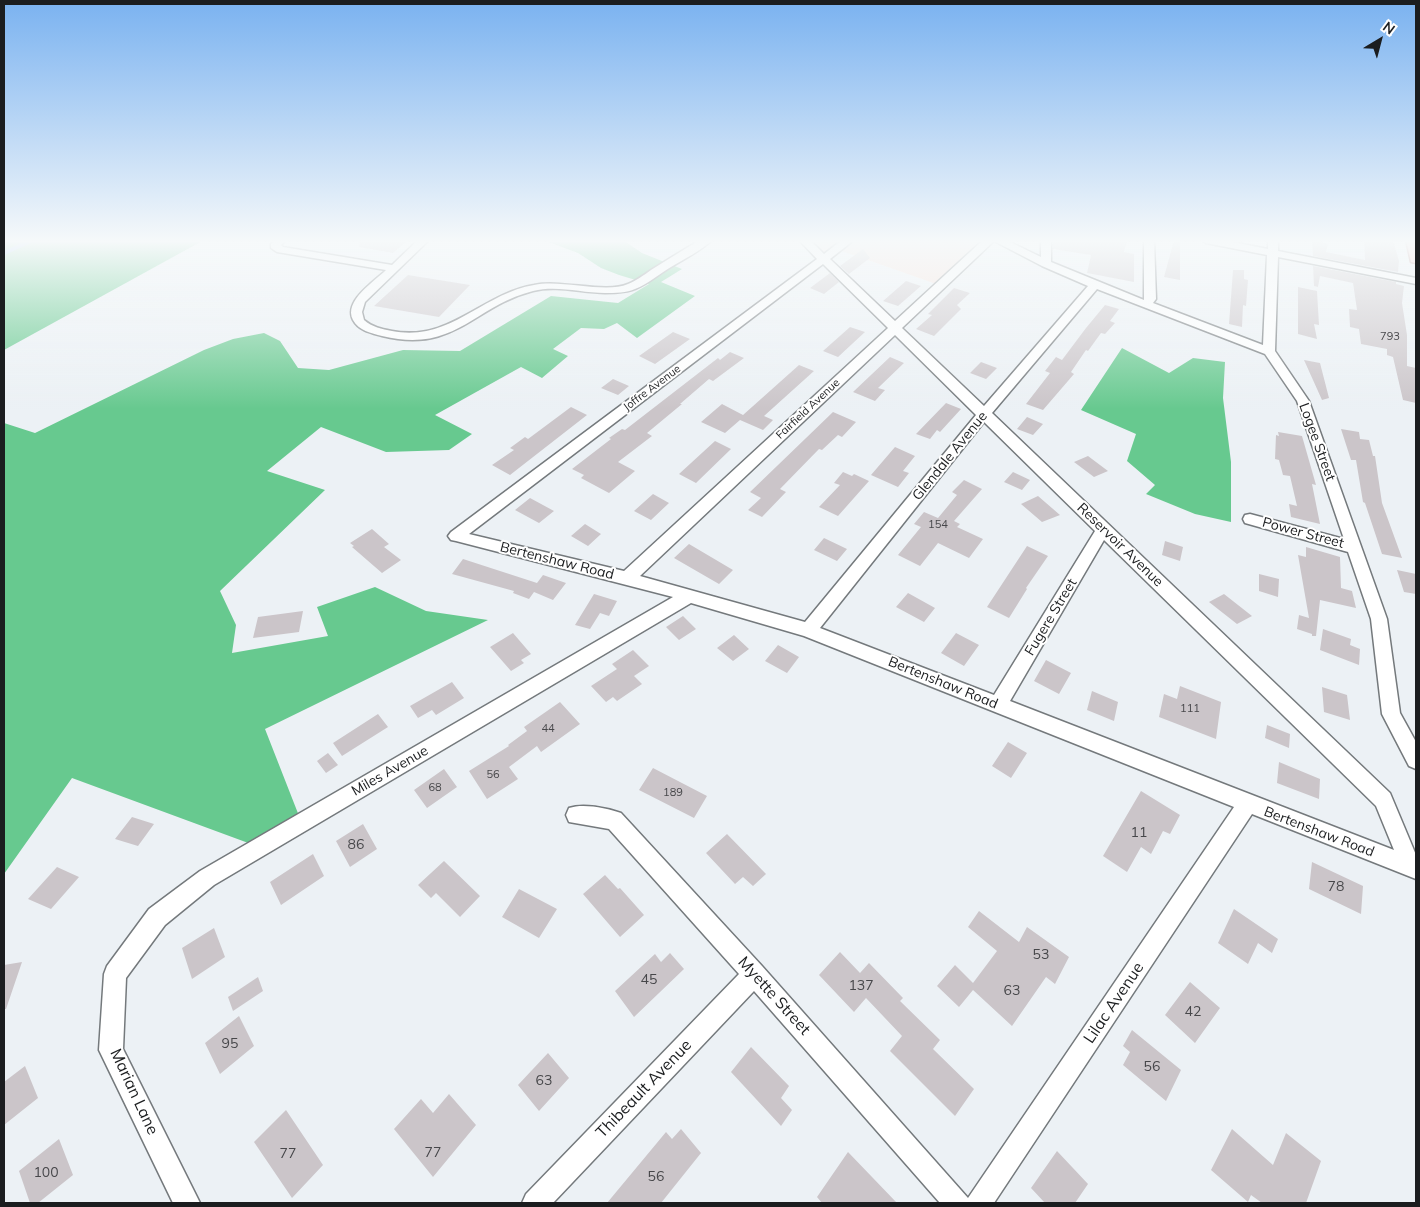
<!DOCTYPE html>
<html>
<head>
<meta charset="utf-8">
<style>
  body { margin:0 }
  #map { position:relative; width:1420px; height:1207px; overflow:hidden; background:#ecf1f5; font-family:Mulish,sans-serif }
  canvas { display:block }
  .frame { position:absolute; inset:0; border:5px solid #1b1d1f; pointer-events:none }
  .north { position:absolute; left:1355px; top:15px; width:50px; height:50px; -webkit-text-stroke:4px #fff; paint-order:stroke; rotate:37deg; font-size:14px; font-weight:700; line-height:20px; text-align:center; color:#1b1d1f }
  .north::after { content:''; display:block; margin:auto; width:18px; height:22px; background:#1b1d1f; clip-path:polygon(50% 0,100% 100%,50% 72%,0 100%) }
</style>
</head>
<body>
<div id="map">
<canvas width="1420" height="1207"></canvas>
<div class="frame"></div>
<div class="north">N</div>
</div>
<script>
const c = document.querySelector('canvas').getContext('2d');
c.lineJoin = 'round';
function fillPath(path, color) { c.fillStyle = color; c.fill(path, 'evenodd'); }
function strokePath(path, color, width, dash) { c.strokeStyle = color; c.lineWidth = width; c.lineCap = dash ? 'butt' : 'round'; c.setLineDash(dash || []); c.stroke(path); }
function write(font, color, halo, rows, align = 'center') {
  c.font = font + ' Mulish,sans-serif'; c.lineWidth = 4; c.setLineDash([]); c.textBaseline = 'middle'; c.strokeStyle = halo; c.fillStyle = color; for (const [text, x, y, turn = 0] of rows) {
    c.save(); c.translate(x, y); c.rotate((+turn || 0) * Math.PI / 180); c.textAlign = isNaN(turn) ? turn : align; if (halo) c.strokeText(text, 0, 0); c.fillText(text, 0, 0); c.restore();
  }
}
fillPath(new Path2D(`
  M810 240H993L939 285 842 251 829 261Z`), '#f9e0d7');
fillPath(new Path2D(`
  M204 240 4 350V241Z
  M543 240H623L642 253 682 269 661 282 695 296 637 338 617 323 604 329 581 328 553 349 568 356 542 378 521 367 435 415 472 434 449 450 386 452 321 427 267 471 325 490 220 591 236 625 232 653 328 636 317 607 375 587 426 611 488 620 265 729 301 821 251 844 72 778 4 874V423L35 433 204 350 233 339 264 333 280 341 298 368 329 370 403 350 460 351 551 296 618 303 649 284 619 275 601 268 578 253Z
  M1122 348 1169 373 1193 358 1225 362 1223 398 1231 462V522L1195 514 1146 494 1155 485 1127 461 1136 434 1081 410Z`), '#67c98f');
strokePath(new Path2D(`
  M4 253 33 240`), '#75affb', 4);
fillPath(new Path2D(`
  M360 240H408L393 253 359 247Z
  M1053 240H1127L1124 252 1134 254V282L1087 273 1091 255 1053 249Z
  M1174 240H1180V280L1164 277Z
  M1312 240 1328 244 1326 252 1365 260 1364 240H1393L1399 261 1398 272 1313 256Z
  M863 249 870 258 849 274 840 266Z
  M1313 266 1396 282V284L1404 286 1402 303 1407 335V366L1416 368V403L1403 400 1393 357 1387 355V349L1361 344 1359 329 1350 327 1349 309 1357 310 1353 283 1320 276 1318 287 1314 286Z
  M1233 270H1244V279L1248 280 1246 306 1243 305 1242 327 1229 324Z
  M830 273 839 282 824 294 810 288Z
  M408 275 470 285 439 317 374 306Z
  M906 281 921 286 898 306 883 301Z
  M1298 287 1317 291 1319 325 1314 324 1317 339 1298 334Z
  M954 288 970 293 957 305 961 309 934 336 916 329 932 315 928 314Z
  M1105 305 1119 309 1110 321 1115 323 1105 334 1101 333 1088 351 1086 350 1071 372 1074 374 1043 410 1026 404 1050 373 1045 371 1056 357 1062 360 1086 328Z
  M850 327 865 332 838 357 823 351Z
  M673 332 690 339 655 364 639 356Z
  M730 352 744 358 713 381 709 379 680 404H682L647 433 652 436 618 462 635 471 609 493 581 478 584 475 572 469 611 439 609 438 622 429 625 430 718 358 720 360Z
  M890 357 904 363 878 388 885 390 875 401 853 392Z
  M1304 360 1320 363 1329 398 1322 400Z
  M981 362 997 368 986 379 970 373Z
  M799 365 814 371 764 416 773 420 763 430 740 420 725 433 701 422 722 404 743 415Z
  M613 379 629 386 618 395 601 388Z
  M946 403 961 409 940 432 937 430 930 439 916 434Z
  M571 407 587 415 510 475 492 465 514 450 510 448 525 437 528 439Z
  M833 412 856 422 842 437 838 435 822 450 819 449 780 489 786 492 762 517 748 510 761 498 750 492Z
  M1027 417 1043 424 1033 435 1017 429Z
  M1341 429 1359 432 1360 439 1369 440 1373 456H1375L1382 503 1402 558 1382 554 1365 503 1363 502 1356 460H1351Z
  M1278 432 1302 436 1316 485 1312 484 1320 524 1291 517 1289 504 1297 506 1290 476 1283 475 1279 460 1275 459 1276 435 1279 436Z
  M715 441 731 449 696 483 679 474Z
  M895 447 915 456 903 471 909 473 898 487 871 475Z
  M1088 456 1108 471 1094 477 1074 462Z
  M843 472 852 476 854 474 869 481 838 516 819 507 840 485 834 483Z
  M1013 472 1030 480 1022 490 1004 482Z
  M964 480 982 489 954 521 960 524 957 527 983 539 969 558 938 543 920 566 898 555 921 527 914 524 924 512 938 518 957 495 952 492Z
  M653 494 669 503 651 520 634 511Z
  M1038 496 1060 515 1042 522 1021 504Z
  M530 498 554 511 539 523 515 510Z
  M585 524 601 534 588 546 571 536Z
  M372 529 389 544 384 547 401 560 382 573 352 547 354 546 350 543Z
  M824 538 847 549 837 561 814 550Z
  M1165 541 1183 547 1180 561 1162 555Z
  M689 544 733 570 719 584 674 558Z
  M1027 546 1048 556 1026 588 1027 589 1009 618 987 607Z
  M1306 547 1340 557 1341 588 1352 591 1356 608 1320 600 1316 636H1312V634L1297 629 1299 615 1309 618 1298 555 1306 557Z
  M463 559 537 583 543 575 566 583 553 600 534 592 529 599 513 593 514 591 452 574Z
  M1397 570 1416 574V594L1404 592Z
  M1259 574 1279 579 1278 597 1259 591Z
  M908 593 935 608 924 622 896 607Z
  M594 594 617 601 609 616 600 613 590 629 575 625Z
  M1224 594 1252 616 1237 624 1209 602Z
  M303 611 299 632 253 638 258 617Z
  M683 616 696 629 679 640 666 627Z
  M1323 629 1351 639 1350 645 1360 649 1359 665 1320 650Z
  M513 633 531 654 521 660 524 663 511 671 490 647Z
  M956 633 979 645 964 666 941 653Z
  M734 635 749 649 733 661 717 648Z
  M778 645 799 657 787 673 765 661Z
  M633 650 649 666 634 676 642 684 617 701 613 697 606 702 591 686 617 669 612 664Z
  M1046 660 1071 673 1059 694 1034 681Z
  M452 682 464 698 436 715 432 710 418 718 410 706Z
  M1180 686 1221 702 1216 739 1159 717 1164 694 1177 699Z
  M1322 687 1347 695 1350 720 1324 712Z
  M1092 691 1118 702 1114 721 1087 710Z
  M560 702 580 724 541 752 537 746 509 767 518 779 487 799 469 771 509 746 508 745 527 731 524 727Z
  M378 714 388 727 342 756 333 743Z
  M1267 725 1290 734 1289 748 1265 738Z
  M1008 742 1027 753 1011 778 992 766Z
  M328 753 338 765 326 773 317 761Z
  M1279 762 1320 779 1319 799 1277 783Z
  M653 768 707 796 694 818 639 790Z
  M444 769 457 787 427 808 414 790Z
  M1141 791 1180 815 1170 834 1163 831 1151 854 1141 847 1127 872 1103 856Z
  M132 817 154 824 138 846 115 839Z
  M363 824 377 849 350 867 336 841Z
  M727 834 766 874 753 886 743 877 735 884 706 853Z
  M313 854 324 876 281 905 270 882Z
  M444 861 480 896 460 917 436 893 431 898 418 885Z
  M1312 862 1363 886 1361 914 1309 889Z
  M57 867 79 877 51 909 28 899Z
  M605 875 618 889 620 888 644 915 620 937 583 894Z
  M519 889 557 909 539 938 502 917Z
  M1234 909 1278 939 1272 953 1258 943 1248 964 1218 943Z
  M979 911 1019 942 1027 927 1069 957 1055 984 1046 977 1012 1026 973 990 959 1007 937 986 955 965 973 983 997 951 968 927Z
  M214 928 225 957 192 979 182 948Z
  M840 952 860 973 869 963 903 998 900 1001 940 1040 933 1049 974 1089 955 1116 890 1051 902 1036 866 998 854 1012 819 975Z
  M670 953 684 969 634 1017 615 991 655 954 661 962Z
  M22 962 6 1009H4V965Z
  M258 977 263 991 233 1011 228 997Z
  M1190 982 1220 1008 1195 1043 1165 1015Z
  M239 1016 254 1046 220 1074 205 1043Z
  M1132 1030 1181 1070 1166 1101 1123 1065 1130 1052 1123 1046Z
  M751 1047 789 1086 781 1098 792 1110 781 1126 731 1072Z
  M548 1053 569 1078 539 1111 518 1085Z
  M25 1066 38 1098 4 1125V1082Z
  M449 1094 476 1125 433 1177 394 1129 421 1099 433 1113Z
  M286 1110 323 1165 292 1198 254 1142Z
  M681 1129 701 1153 661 1203H607L666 1132 672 1139Z
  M1232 1129 1273 1165 1286 1133 1321 1161 1306 1203H1262L1251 1195 1248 1202 1211 1170Z
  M59 1139 73 1175 38 1203H30L19 1171Z
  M1057 1151 1088 1184 1075 1203H1045L1031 1188Z
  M848 1152 897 1203H822L817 1197Z`), '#cbc5c9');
const minor = new Path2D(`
  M275 240H286L281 245 283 247 392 265 418 240H429L365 302 362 312 364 320C372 327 382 329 392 331 451 342 481 294 534 285 562 279 605 294 628 284 636 281 644 275 651 270 667 260 683 250 700 240H712C701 251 684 259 671 267 659 274 648 284 635 289 627 293 615 293 605 293 581 293 557 285 533 291 473 306 456 354 382 336 371 333 359 331 353 320 343 301 375 281 386 270L277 252 271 248V244Z
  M799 240H810L824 254 842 240H854L830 259 895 321 983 240H1006L1041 257V240H1051V262L1144 300V240H1154L1156 299 1153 303 1263 345 1267 255 1206 243 1201 240H1222L1268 249V240H1278V251L1416 278V284L1278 257 1275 351 1309 401 1387 619 1400 713 1416 742V769L1409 766 1382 714 1371 619 1348 552 1245 523 1243 519 1245 515 1250 514 1344 539 1297 401 1265 354 1097 289 992 413 1390 793 1416 855V879L1252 814 994 1203H940L754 991 553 1203H522L526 1194 739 974 609 829 569 822 566 815 569 808C583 803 607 808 621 813L762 966 968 1198 1234 807 804 636 691 603 214 885 165 925 126 978 123 1049 200 1203H173L99 1050 104 974 107 966 149 909 200 871 673 597 456 541 451 540 448 536 451 532 817 259ZM994 241 1042 266 1088 286 984 406 902 328ZM823 264 888 328 624 571 469 534ZM895 335 976 415 805 622 640 576ZM984 422 1095 531 994 695 820 628ZM1104 540 1376 806 1394 850 1010 701Z`);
const major = new Path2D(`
  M1406 240H1416V263L1411 262Z`);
strokePath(minor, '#74797c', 3);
strokePath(major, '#af6f6c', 3);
fillPath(minor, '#fff');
fillPath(major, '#ffc3bf');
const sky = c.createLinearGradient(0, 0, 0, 409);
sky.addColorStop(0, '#7ab2f0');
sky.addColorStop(0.59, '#f6f9fa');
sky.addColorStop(1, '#f6f9fa00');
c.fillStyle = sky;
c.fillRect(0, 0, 1420, 409);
write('11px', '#47474a', null, [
  ["793",1390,337],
  ["154",938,525],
  ["111",1190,709],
  ["44",548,729],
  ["56",493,775],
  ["68",435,788],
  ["189",673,793]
]);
write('11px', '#1b1d1f', '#fff', [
  ["Joffre Avenue",652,388,-37],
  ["Fairfield Avenue",808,409,-43]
]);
write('14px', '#1b1d1f', '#fff', [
  ["Logee Street",1317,442,70],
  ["Glendale Avenue",950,456,-51],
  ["Power Street",1303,533,15],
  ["Reservoir Avenue",1120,545,44],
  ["Bertenshaw Road",557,561,14],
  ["Fugere Street",1051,617,-59],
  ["Bertenshaw Road",943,683,22],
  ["Miles Avenue",390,771,-30],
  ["Bertenshaw Road",1319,832,21]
]);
write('14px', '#47474a', null, [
  ["11",1139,833],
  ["86",356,845],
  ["78",1336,887],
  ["53",1041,955],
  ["45",649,980],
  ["137",861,986],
  ["63",1012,991],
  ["42",1193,1012],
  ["95",230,1044],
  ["56",1152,1067],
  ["63",544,1081],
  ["77",433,1153],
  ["77",288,1154],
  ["100",46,1173],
  ["56",656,1177]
]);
write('16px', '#1b1d1f', '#fff', [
  ["Myette Street",774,996,48],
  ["Lilac Avenue",1114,1003,-56],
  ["Thibeault Avenue",644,1089,-46],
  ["Marian Lane",134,1092,65]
]);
</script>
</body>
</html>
